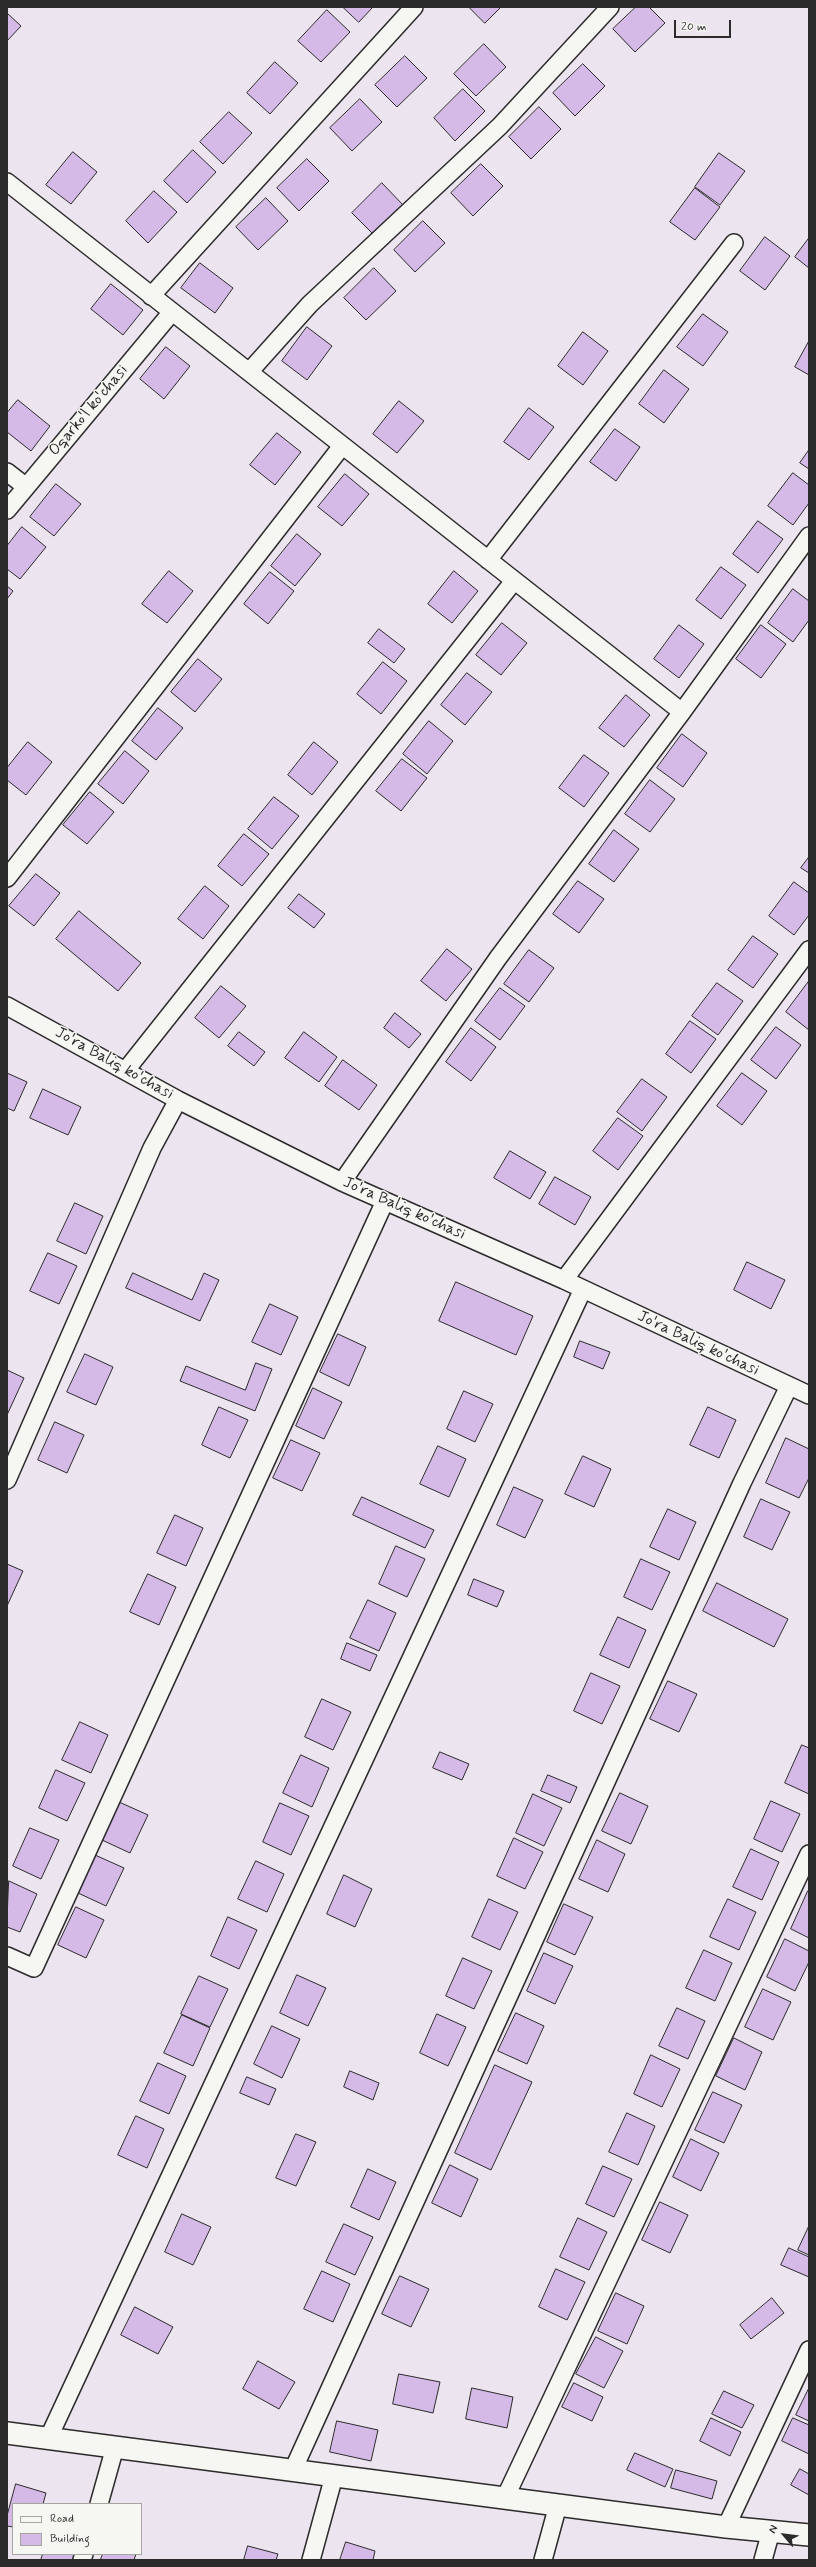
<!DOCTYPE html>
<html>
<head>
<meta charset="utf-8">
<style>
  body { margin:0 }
  #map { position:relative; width:816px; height:2567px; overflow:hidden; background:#ece4ef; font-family:Mynerve,sans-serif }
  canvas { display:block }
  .frame { position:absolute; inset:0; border:8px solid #2b2b2b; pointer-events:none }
  .legend { position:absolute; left:12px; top:2503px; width:130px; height:52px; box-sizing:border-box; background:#f6f6f2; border:1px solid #a5a5a2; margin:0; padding:5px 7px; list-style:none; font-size:12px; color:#2b2b2b }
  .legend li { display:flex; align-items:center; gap:8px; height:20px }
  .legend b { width:20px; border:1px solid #a5a5a2 }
  .north { position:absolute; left:764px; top:2515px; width:40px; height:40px; -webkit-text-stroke:3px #f6f6f2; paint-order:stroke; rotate:298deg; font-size:11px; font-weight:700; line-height:16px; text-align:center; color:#2b2b2b }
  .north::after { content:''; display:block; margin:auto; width:14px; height:18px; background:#2b2b2b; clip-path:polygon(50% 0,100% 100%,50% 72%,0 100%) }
  .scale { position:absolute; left:674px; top:20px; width:57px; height:18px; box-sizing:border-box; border:2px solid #2b2b2b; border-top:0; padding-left:5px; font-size:12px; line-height:14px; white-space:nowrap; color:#2b2b2b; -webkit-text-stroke:3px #f6f6f2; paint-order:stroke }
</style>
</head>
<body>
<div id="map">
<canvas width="816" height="2567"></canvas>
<div class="frame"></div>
<ul class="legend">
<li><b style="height:5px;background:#f6f6f2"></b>Road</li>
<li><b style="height:11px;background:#d5b9e7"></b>Building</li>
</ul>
<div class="north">N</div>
<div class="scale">20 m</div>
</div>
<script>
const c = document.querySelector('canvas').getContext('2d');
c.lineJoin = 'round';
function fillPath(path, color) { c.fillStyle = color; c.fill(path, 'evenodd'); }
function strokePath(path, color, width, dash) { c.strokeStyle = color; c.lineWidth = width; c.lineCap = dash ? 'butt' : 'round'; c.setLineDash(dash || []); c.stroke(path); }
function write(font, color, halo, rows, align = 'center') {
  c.font = font + ' Mynerve,sans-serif'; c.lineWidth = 3; c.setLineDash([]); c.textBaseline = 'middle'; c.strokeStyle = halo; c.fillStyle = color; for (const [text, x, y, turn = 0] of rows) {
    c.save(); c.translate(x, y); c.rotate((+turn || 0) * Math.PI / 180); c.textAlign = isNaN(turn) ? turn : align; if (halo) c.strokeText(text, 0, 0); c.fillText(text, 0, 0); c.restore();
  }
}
const building = new Path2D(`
  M343 7H373L359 22Z
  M469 7H501L485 23Z
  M636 7H649L665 23 635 52 613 29Z
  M327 10 350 32 321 62 298 41Z
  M7 13 21 26 7 41Z
  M484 44 506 67 476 96 454 74Z
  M405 56 427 78 397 107 375 85Z
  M275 62 298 83 270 114 247 93Z
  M583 64 605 86 575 116 553 93Z
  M463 89 485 111 455 141 434 118Z
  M360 99 382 122 352 151 330 128Z
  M539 107 561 129 531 159 509 137Z
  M229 112 252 133 223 164 200 142Z
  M193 150 216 172 187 203 164 181Z
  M73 152 97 172 71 204 46 185Z
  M719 153 745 171 720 205 695 187Z
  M307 159 329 181 299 211 277 188Z
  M481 164 503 186 473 216 451 193Z
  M382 183 404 206 374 235 352 213Z
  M695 188 720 207 695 240 670 222Z
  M154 191 177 212 148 243 126 221Z
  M266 198 288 221 258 250 236 227Z
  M423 221 445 243 415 272 394 250Z
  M765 237 790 256 765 290 740 271Z
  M809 238V268L795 257Z
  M200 263 233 288 215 313 181 288Z
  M374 268 396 291 366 320 344 298Z
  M111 284 143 310 123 335 91 309Z
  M703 314 728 332 703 366 677 347Z
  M307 327 332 346 307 380 282 361Z
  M583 332 608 351 583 385 558 366Z
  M809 341V375L795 367Z
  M166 347 190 366 164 399 140 379Z
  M664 370 689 389 664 423 639 404Z
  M18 400 50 426 31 451 7 432V413Z
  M399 401 424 421 397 453 373 434Z
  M529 408 554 427 529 460 504 442Z
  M615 429 640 447 616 481 590 462Z
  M277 433 301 452 275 485 250 465Z
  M809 450V469L800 463Z
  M793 473 809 485V503L793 525 768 506Z
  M345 474 369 494 342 526 318 507Z
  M56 484 81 504 54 536 30 517Z
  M758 521 783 539 758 573 733 554Z
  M22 527 46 547 20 579 7 569V546Z
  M297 534 321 554 295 586 271 566Z
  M721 567 746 585 721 619 696 600Z
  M169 571 193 591 167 623 142 604Z
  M454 571 478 591 452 623 428 604Z
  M270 572 294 591 268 624 244 604Z
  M7 586 13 591 7 599Z
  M793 589 809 601V620L793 642 768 623Z
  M502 623 527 643 501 675 476 655Z
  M679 625 704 644 679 678 654 659Z
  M761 625 786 644 761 678 736 659Z
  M379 629 405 649 394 663 368 643Z
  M198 659 222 679 195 712 171 692Z
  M383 662 407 681 381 714 357 694Z
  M467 673 492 692 465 725 441 705Z
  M626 695 650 715 624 747 599 728Z
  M158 708 183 728 156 760 132 741Z
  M429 721 453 741 427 774 403 754Z
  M682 734 707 753 683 787 657 768Z
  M28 742 52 762 26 795 7 780V768Z
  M314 742 338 762 312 795 288 775Z
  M125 751 149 771 123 804 98 784Z
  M584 755 609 773 584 807 559 788Z
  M402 759 427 778 401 811 376 791Z
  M650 780 675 799 650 832 625 814Z
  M90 792 114 812 87 844 63 825Z
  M274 797 299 816 272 849 248 829Z
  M614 830 639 849 614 882 589 864Z
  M244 834 269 854 242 886 218 866Z
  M809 857V873L801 868Z
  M36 874 60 893 34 926 9 906Z
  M578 881 604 899 579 933 553 914Z
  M794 882 809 893V915L794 935 769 916Z
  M205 886 229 906 203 939 178 919Z
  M299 894 325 914 314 928 288 908Z
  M79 911 141 963 118 991 56 939Z
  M753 936 778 954 753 988 728 970Z
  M447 949 472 969 446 1001 421 981Z
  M529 950 554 968 529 1002 504 984Z
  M809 981V1030L786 1012Z
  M717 983 743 1001 718 1035 692 1016Z
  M221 986 246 1006 219 1038 195 1018Z
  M500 988 525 1006 500 1040 475 1021Z
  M395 1013 421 1034 409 1048 384 1028Z
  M690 1021 716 1039 691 1073 666 1054Z
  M776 1027 801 1045 776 1079 751 1060Z
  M471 1028 496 1047 471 1081 446 1062Z
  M239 1032 265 1052 254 1066 228 1046Z
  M304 1032 337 1057 319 1082 285 1058Z
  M343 1060 377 1085 359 1110 325 1086Z
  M7 1073 27 1082 14 1111 7 1108Z
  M742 1073 767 1091 742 1125 717 1106Z
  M642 1079 667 1097 642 1131 617 1112Z
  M43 1089 81 1107 68 1135 30 1118Z
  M618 1118 643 1136 618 1170 593 1151Z
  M510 1151 546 1172 530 1199 494 1178Z
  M555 1177 591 1197 575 1225 539 1204Z
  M75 1203 103 1216 86 1254 57 1241Z
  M48 1253 77 1266 59 1304 30 1291Z
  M747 1262 785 1280 771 1309 734 1290Z
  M133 1273 192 1300 204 1273 219 1280 200 1321 126 1288Z
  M456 1282 533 1316 516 1355 439 1321Z
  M270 1304 298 1317 281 1355 252 1342Z
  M338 1334 366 1347 349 1386 320 1372Z
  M580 1341 610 1352 603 1369 574 1357Z
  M85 1354 113 1367 96 1405 67 1392Z
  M256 1363 272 1369 255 1411 180 1381 186 1366 245 1390Z
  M7 1370 24 1378 7 1415Z
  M313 1388 342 1402 324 1439 296 1426Z
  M464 1391 493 1404 475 1442 447 1429Z
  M219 1407 248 1420 230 1458 202 1445Z
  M708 1407 736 1420 719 1458 690 1445Z
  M55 1422 84 1435 67 1473 38 1460Z
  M786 1438 809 1449V1478L799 1498 766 1483Z
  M291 1440 320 1453 302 1491 273 1478Z
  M438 1446 466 1459 449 1497 420 1484Z
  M583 1456 611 1469 594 1507 565 1494Z
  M514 1487 543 1500 525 1538 497 1525Z
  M362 1497 434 1530 425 1548 353 1515Z
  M761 1499 790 1512 772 1550 744 1537Z
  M668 1509 696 1522 679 1560 650 1547Z
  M175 1515 203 1528 186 1566 157 1553Z
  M396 1546 425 1559 407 1597 379 1584Z
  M641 1559 670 1572 652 1610 624 1597Z
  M7 1564 23 1571 7 1606Z
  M148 1574 176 1587 159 1625 130 1612Z
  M474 1579 504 1591 497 1607 468 1595Z
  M717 1583 788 1619 774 1647 703 1611Z
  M368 1600 396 1613 379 1651 350 1638Z
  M618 1617 646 1630 629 1668 600 1655Z
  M347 1643 377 1655 370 1671 341 1659Z
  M591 1673 620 1686 602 1724 574 1711Z
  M668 1681 697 1694 679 1732 650 1719Z
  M322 1699 351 1712 333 1750 305 1737Z
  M80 1722 108 1735 91 1773 62 1760Z
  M802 1745 809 1748V1794L785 1783Z
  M440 1752 469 1764 462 1780 433 1768Z
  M301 1755 329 1768 312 1807 283 1793Z
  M56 1770 85 1783 67 1821 39 1808Z
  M548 1775 577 1787 570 1803 541 1791Z
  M620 1793 648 1806 631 1844 602 1831Z
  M533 1794 562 1808 544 1846 516 1833Z
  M771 1801 800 1814 782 1852 754 1839Z
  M119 1802 148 1815 130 1853 102 1840Z
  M280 1803 309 1816 291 1855 263 1842Z
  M30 1828 59 1840 41 1879 13 1866Z
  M514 1838 543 1852 525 1889 497 1876Z
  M597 1840 625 1854 608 1892 579 1879Z
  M751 1849 779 1862 762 1900 733 1887Z
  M95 1855 124 1868 106 1906 78 1893Z
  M256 1861 284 1874 267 1912 238 1899Z
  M344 1875 372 1889 355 1927 327 1914Z
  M9 1881 37 1894 20 1932 7 1927Z
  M808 1891H809V1938L791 1929Z
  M489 1899 518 1912 500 1950 472 1937Z
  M728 1899 756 1912 739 1950 710 1937Z
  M564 1904 593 1917 575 1955 547 1942Z
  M76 1907 104 1920 86 1958 58 1945Z
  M228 1917 257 1930 239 1969 211 1956Z
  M785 1939 809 1951V1962L795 1991 767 1977Z
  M704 1950 732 1963 715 2001 686 1988Z
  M544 1953 573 1966 555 2004 527 1991Z
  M463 1958 492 1971 474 2009 446 1996Z
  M297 1975 326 1988 308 2026 280 2013Z
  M199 1976 228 1989 210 2027 181 2014Z
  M763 1989 791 2002 773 2040 745 2027Z
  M677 2008 705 2021 688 2059 659 2046Z
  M516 2013 544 2026 527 2064 498 2051Z
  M437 2014 466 2027 448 2066 420 2053Z
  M182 2015 210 2028 193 2066 164 2053Z
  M272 2026 300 2039 282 2078 254 2064Z
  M734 2038 762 2052 745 2090 716 2076Z
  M651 2055 680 2069 662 2107 634 2094Z
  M158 2063 186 2076 169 2114 140 2101Z
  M495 2065 532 2082 491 2170 455 2153Z
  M350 2071 379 2083 373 2100 344 2087Z
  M247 2077 276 2089 269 2105 240 2093Z
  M713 2092 742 2105 724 2143 695 2130Z
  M627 2113 655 2126 638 2165 609 2152Z
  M136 2116 164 2129 147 2168 118 2155Z
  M296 2134 316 2142 296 2186 276 2178Z
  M691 2139 719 2153 701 2191 673 2177Z
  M450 2165 478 2179 461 2217 432 2203Z
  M603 2166 632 2179 614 2217 586 2204Z
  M368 2169 396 2182 379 2220 351 2207Z
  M660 2202 688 2215 670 2253 642 2240Z
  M182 2214 211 2227 193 2265 165 2252Z
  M578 2218 607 2232 589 2270 560 2257Z
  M344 2224 373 2237 355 2275 326 2262Z
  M809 2226V2255L798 2250Z
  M789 2248 809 2257V2277L781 2265Z
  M556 2269 585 2282 567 2320 539 2307Z
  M322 2271 350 2284 333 2322 304 2309Z
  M400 2276 429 2289 411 2327 382 2314Z
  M616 2293 644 2306 627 2344 598 2331Z
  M772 2298 784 2313 751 2339 740 2325Z
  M135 2307 173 2327 158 2354 121 2335Z
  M596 2337 623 2351 604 2388 576 2374Z
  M258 2361 295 2382 279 2409 243 2389Z
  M399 2374 440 2382 433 2413 393 2404Z
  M574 2383 603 2397 592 2421 562 2407Z
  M472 2388 513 2397 507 2428 466 2419Z
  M809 2388V2421L796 2415Z
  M724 2391 754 2405 742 2428 712 2414Z
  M711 2418 741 2432 730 2456 700 2441Z
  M793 2418 809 2425V2454L782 2441Z
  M337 2421 378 2430 371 2461 330 2452Z
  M635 2453 673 2469 665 2487 627 2470Z
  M800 2469 809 2474V2495L791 2485Z
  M676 2470 717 2481 712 2499 671 2488Z
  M16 2484 46 2493 43 2504H13V2527L7 2526V2516Z
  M346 2542 375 2551 373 2560H340Z
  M248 2546 278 2554 276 2560H244Z
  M43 2554H76L74 2560H41Z
  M103 2554H136L134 2560H103L101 2559Z`);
fillPath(building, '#d5b9e7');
strokePath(building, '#2b2b2b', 1);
const minor = new Path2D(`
  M7 182 682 712
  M151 296 414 7
  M249 372 310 304 500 126 610 7
  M7 472 25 486
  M7 510 172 312
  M488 560 734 243
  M7 878 342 446
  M7 1006 178 1100 342 1182 564 1280 809 1395
  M126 1070 514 581
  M342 1182 498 958 682 712 809 536
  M564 1280 809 950
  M7 1480 152 1148 178 1100
  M7 1956 34 1968 385 1201
  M48 2439 583 1289
  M293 2470 742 1483 789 1386
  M505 2498 809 1854
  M99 2504 115 2447
  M726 2527 809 2350
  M82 2560 84 2554
  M311 2560 334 2476
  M543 2560 558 2505
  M763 2560 771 2531`);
const tertiary = new Path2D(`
  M7 2433 726 2527 809 2535`);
strokePath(minor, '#2b2b2b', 20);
strokePath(tertiary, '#2b2b2b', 24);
strokePath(minor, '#f6f6f2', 17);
strokePath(tertiary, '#f6f6f2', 21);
write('16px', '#2b2b2b', '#f6f6f2', [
  ["Oqarko'l ko'chasi",89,411,-50],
  ["Jo'ra Baliq ko'chasi",114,1064,29],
  ["Jo'ra Baliq ko'chasi",404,1209,24],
  ["Jo'ra Baliq ko'chasi",698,1344,25]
]);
</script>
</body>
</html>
